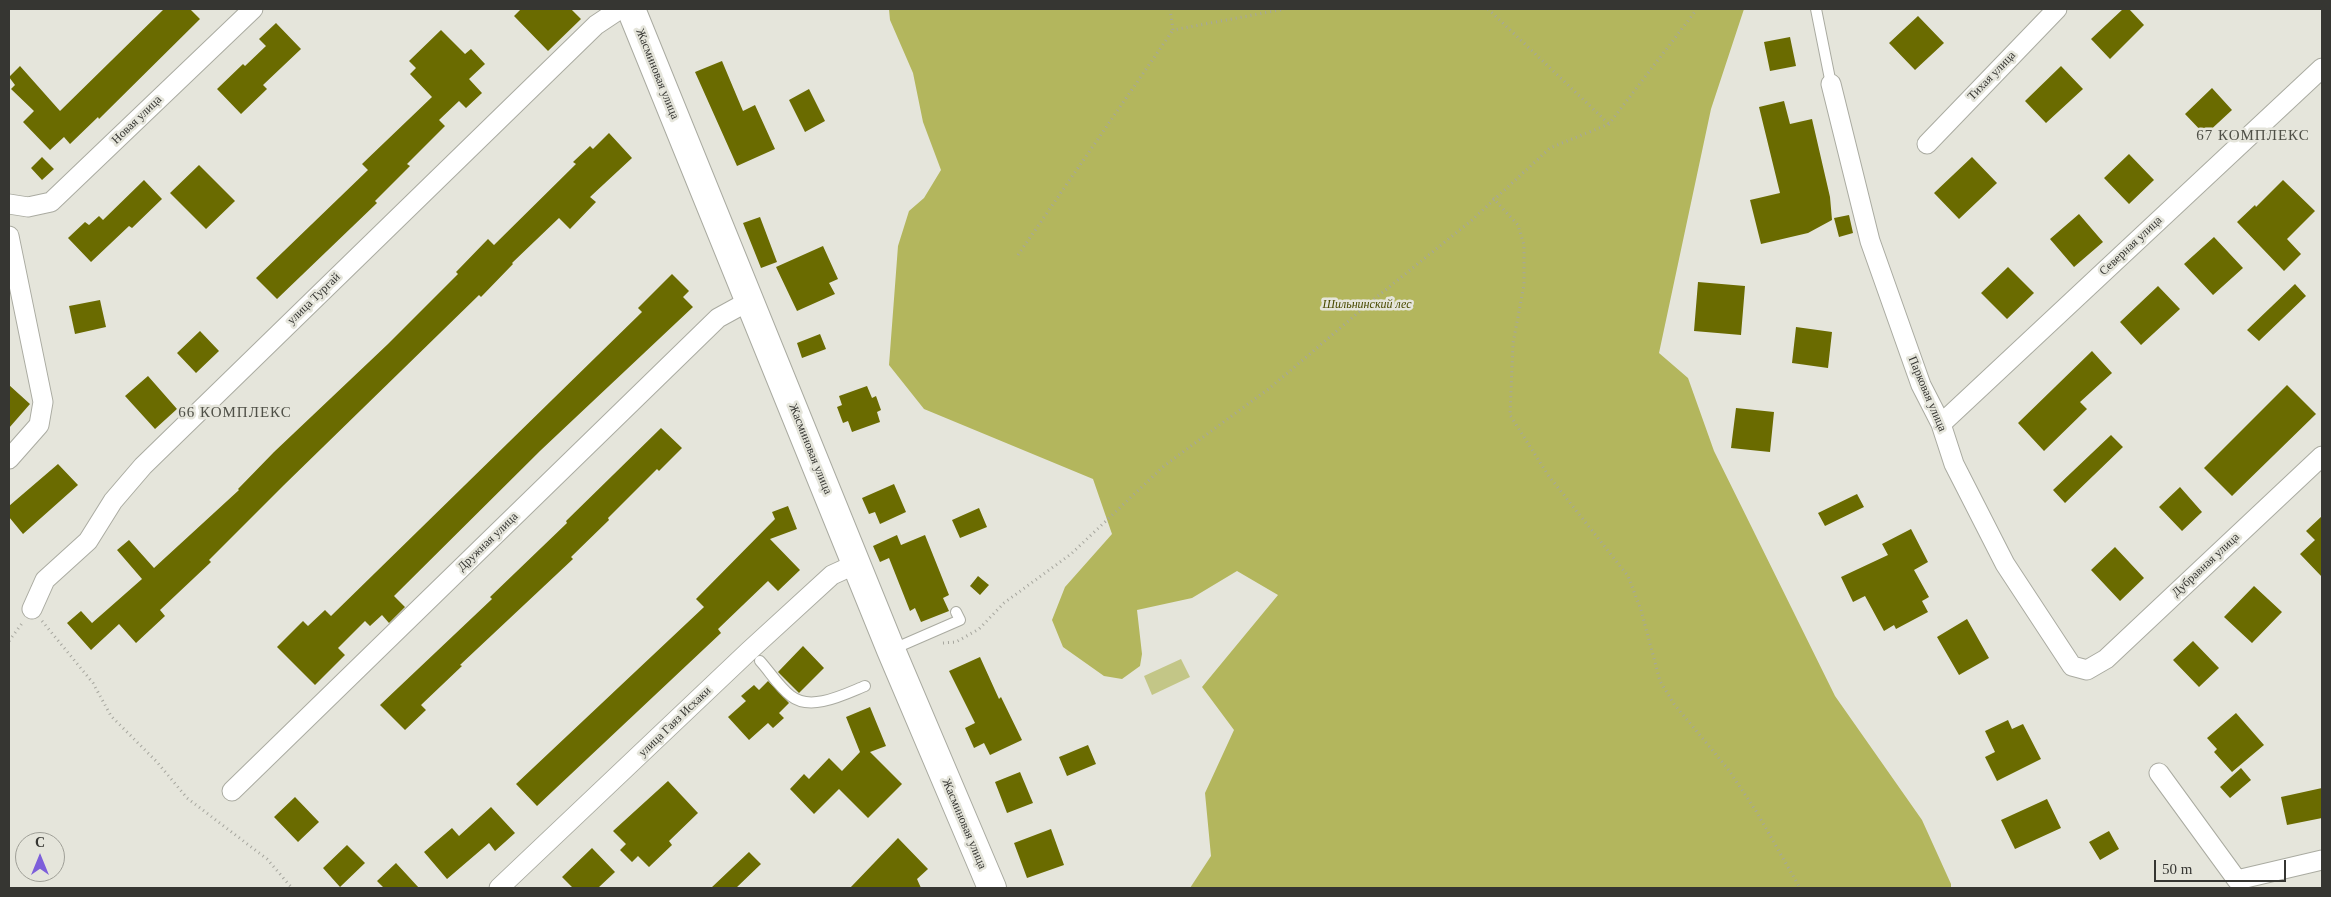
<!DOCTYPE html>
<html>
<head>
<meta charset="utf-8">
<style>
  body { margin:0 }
  #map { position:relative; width:2331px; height:897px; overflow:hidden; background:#e5e5db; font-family:"Times New Roman",serif }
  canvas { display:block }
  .frame { position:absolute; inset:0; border:10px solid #363632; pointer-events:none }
  .north { position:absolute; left:15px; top:832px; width:50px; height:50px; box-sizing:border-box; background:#e5e5db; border:1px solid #9f9f97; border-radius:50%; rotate:0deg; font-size:14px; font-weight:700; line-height:20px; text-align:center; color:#363632 }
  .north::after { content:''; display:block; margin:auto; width:18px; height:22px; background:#7d5fda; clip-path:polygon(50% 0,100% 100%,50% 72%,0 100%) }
  .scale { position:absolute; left:2154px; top:860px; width:132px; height:22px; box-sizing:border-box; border:2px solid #363632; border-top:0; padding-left:6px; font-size:15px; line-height:18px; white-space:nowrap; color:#363632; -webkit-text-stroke:4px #e5e5db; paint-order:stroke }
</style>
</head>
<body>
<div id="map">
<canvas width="2331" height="897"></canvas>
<div class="frame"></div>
<div class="north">С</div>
<div class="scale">50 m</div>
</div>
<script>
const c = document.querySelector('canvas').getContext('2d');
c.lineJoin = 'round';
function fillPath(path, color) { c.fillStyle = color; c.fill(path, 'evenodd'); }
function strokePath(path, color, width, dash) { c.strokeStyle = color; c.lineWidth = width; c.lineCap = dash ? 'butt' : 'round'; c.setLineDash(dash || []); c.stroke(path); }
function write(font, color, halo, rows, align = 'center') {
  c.font = font + ' "Times New Roman",serif'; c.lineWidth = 5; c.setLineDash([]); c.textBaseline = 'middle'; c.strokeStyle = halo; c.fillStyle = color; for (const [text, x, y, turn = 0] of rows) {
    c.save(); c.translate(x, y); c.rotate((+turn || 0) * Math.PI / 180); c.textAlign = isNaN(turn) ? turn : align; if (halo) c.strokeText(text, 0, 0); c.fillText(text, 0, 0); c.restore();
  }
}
fillPath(new Path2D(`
  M1181 659 1190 677 1152 695 1144 676Z`), '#c3c687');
fillPath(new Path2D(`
  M889 9H1744L1711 109 1659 353 1688 378 1714 451 1835 696 1922 820 1951 884V888H1190L1211 856 1205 793 1234 730 1202 687 1278 595 1237 571 1192 598 1137 610 1142 654 1140 666 1122 679 1104 676 1063 647 1052 620 1065 587 1112 534 1093 479 924 409 889 365 898 246 909 211 924 198 941 170 923 122 913 73 890 20Z`), '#b3b65d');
fillPath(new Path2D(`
  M164 9H190L200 19 99 119 98 117 70 144 64 137 50 150 23 122 34 111 11 89 15 85 9 77 20 66 60 111Z
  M521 9H571L581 19 548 51 514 16Z
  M2123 9H2129L2144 25 2110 59 2091 39Z
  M1918 16 1944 43 1915 70 1889 43Z
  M276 23 301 49 263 85 267 89 241 114 217 89 243 64 245 66 266 46 259 39Z
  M441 30 465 54 471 49 485 64 469 79 482 93 466 108 459 101 439 120 445 126 407 164 410 166 375 201 377 203 277 299 256 278 368 170 362 164 432 97 410 74 416 68 409 61Z
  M1790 37 1796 66 1770 71 1764 42Z
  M722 61 743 111 755 105 775 149 737 166 695 72Z
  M2061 66 2083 89 2046 123 2025 101Z
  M2212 88 2232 110 2205 135 2185 114Z
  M809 89 825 121 805 132 789 100Z
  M1784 101 1790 124 1812 119 1830 197 1832 220 1808 233 1761 244 1750 200 1780 193 1759 107Z
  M609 133 632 158 590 197 596 202 570 229 559 218 512 263 513 264 481 297 479 295 284 485 209 560 211 562 160 610 165 616 136 643 119 624 91 650 67 623 81 611 92 623 142 579 117 550 129 540 154 568 239 490 238 489 274 452 388 344 458 274 456 272 488 239 494 245 576 164 573 162 590 146 593 149Z
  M2129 154 2154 180 2129 204 2104 178Z
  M42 157 54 169 42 180 31 168Z
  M1972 157 1997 183 1959 219 1934 193Z
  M199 165 235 201 206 229 170 193Z
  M144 180 162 199 132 228 129 226 91 262 68 238 85 222 89 225 99 216 103 220Z
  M2283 180 2315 211 2287 239 2301 254 2284 271 2237 222 2255 205 2256 207Z
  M2079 214 2103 242 2074 267 2050 239Z
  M1849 215 1853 233 1839 237 1834 218Z
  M760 217 777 262 761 268 743 223Z
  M2214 237 2243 268 2213 295 2184 264Z
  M823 246 838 279 829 283 835 294 797 311 776 267Z
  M2008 267 2034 293 2007 319 1981 293Z
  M672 274 689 291 683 297 693 307 541 450 394 596 405 607 389 623 382 615 370 626 365 621 338 648 345 655 315 685 277 647 303 621 308 626 325 610 331 616 642 312 638 308Z
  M1698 282 1745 286 1741 335 1694 331Z
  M2295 284 2306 296 2259 341 2247 330Z
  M2158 286 2180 309 2141 345 2120 322Z
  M100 300 106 327 75 334 69 306Z
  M1796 327 1832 332 1828 368 1792 363Z
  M200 331 219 351 196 373 177 353Z
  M820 334 826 349 802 358 797 343Z
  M2092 351 2112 373 2080 402 2087 409 2044 451 2018 423Z
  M148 376 177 409 155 429 125 396Z
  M9 385 30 404 9 428Z
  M2287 385 2316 414 2232 496 2204 468Z
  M867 386 872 398 876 396 881 410 877 412 880 422 852 432 848 421 843 423 837 407 842 405 839 396Z
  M1736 408 1774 412 1770 452 1731 448Z
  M661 428 682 448 659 471 657 469 608 518 609 520 571 557 573 559 460 665 462 666 421 705 426 710 405 730 380 705 492 599 490 597 567 523 566 521Z
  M2111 435 2123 447 2065 503 2053 490Z
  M58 464 78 485 23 534 9 517V506Z
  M894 484 906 512 880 524 875 512 869 514 862 498Z
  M2180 487 2202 512 2182 531 2159 507Z
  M1857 494 1864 507 1825 526 1818 513Z
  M788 506 797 529 770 539 800 570 778 591 768 581 718 629 721 633 537 806 516 784 704 607 696 599 775 519 772 512Z
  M979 508 987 527 960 538 952 520Z
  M2322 516V577L2300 554 2315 540 2306 531Z
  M1911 529 1928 562 1914 570 1929 597 1922 601 1928 612 1896 629 1894 625 1884 631 1865 596 1853 602 1841 577 1888 555 1882 544Z
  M897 535 901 545 925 535 949 595 943 598 949 611 921 622 915 608 910 611 889 558 880 562 873 546Z
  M2115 547 2144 578 2120 601 2091 570Z
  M978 576 989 585 980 595 970 586Z
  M2254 586 2282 612 2252 643 2224 617Z
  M1967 619 1989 658 1959 675 1937 637Z
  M2193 641 2219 668 2199 687 2173 660Z
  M803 646 824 668 799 693 778 672Z
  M980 657 999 699 1001 697 1022 740 990 755 984 743 974 748 965 728 975 723 949 671Z
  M768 681 789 703 779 713 784 718 773 728 768 723 749 740 728 717 746 701 741 696 754 685 759 690Z
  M870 707 886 746 870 752 902 784 868 818 839 789 814 814 790 789 804 774 809 779 829 758 842 771 860 752 846 717Z
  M2236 713 2264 745 2232 772 2214 752 2217 749 2207 738Z
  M2008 720 2012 729 2023 724 2041 759 1997 781 1985 757 1995 752 1985 731Z
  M1088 745 1096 764 1067 776 1059 757Z
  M2241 768 2251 780 2230 798 2220 787Z
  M1020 772 1033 803 1007 813 995 782Z
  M668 781 698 813 669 841 672 845 649 867 638 856 632 862 620 850 626 844 613 831Z
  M2322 788V818L2287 825 2281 797Z
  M295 797 319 822 298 842 274 817Z
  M2047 799 2061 828 2015 849 2001 820Z
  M491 807 515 833 495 851 489 843 447 879 424 852 452 828 459 836Z
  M1051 829 1064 865 1027 878 1014 843Z
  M2109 831 2119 849 2100 860 2089 842Z
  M898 838 928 869 917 879 921 888H850Z
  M347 845 365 863 340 887 323 868Z
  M592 848 615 872 598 888H573L562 877Z
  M749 852 761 864 736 888H711Z
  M396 863 419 888H384L377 881Z`), '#6a6b00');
const lane = new Path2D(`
  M1816 9 1831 84
  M891 650 960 620 956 612
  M760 661C770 672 779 687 791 696 811 712 845 694 865 686`);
const street = new Path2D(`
  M1831 84 1870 241 1921 385 1941 424 1954 464 2005 564 2072 666 2087 670 2106 659 2322 456
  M1927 144 2057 9
  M9 204 28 207 51 202 253 9
  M9 236 43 402 39 425 9 459
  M1941 424 2322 68
  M32 609 45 580 88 541 113 501 143 466 596 25 620 9
  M2159 773 2237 880 2322 860
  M232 791 718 318 749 301
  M499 888 749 651 832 575 856 564`);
const secondary = new Path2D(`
  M631 9 891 650 992 888`);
strokePath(lane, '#aaaba1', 12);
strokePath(street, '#aaaba1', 21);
strokePath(secondary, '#aaaba1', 30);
strokePath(new Path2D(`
  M1170 9 1173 30 1285 9
  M1488 9 1609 124
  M1493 198 1518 225 1524 245V285L1513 343 1510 415 1548 475 1628 576 1641 610 1660 681 1674 704 1728 769 1756 811 1800 888
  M1018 255 1173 30
  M42 621 93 683 111 716 157 762 187 798 267 859 292 888
  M9 641 23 622
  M943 643 956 642 979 629 1004 603 1071 554 1164 466 1271 387 1373 300 1472 220 1550 148 1609 124 1697 9`), '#a6a69e', 3, [1, 4]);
strokePath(lane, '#fff', 10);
strokePath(street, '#fff', 19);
strokePath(secondary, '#fff', 28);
write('12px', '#363632', '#e5e5db', [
  ["Жасминовая улица",657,74,68],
  ["Тихая улица",1992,76,-46],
  ["Новая улица",137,120,-44],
  ["Северная улица",2131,246,-43],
  ["улица Тургай",314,299,-44],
  ["Парковая улица",1927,394,67],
  ["Жасминовая улица",810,449,68],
  ["Дружная улица",488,542,-44],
  ["Дубравная улица",2206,565,-43],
  ["улица Гаяз Исхаки",675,722,-44],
  ["Жасминовая улица",964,824,67]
]);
write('italic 12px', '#494a01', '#e5e5db', [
  ["Шильнинский лес",1367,305]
]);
c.letterSpacing = '1px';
write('15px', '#4e4f46', '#e5e5db', [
  ["67 КОМПЛЕКС",2253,136],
  ["66 КОМПЛЕКС",235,413]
]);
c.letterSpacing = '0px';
</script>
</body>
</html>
